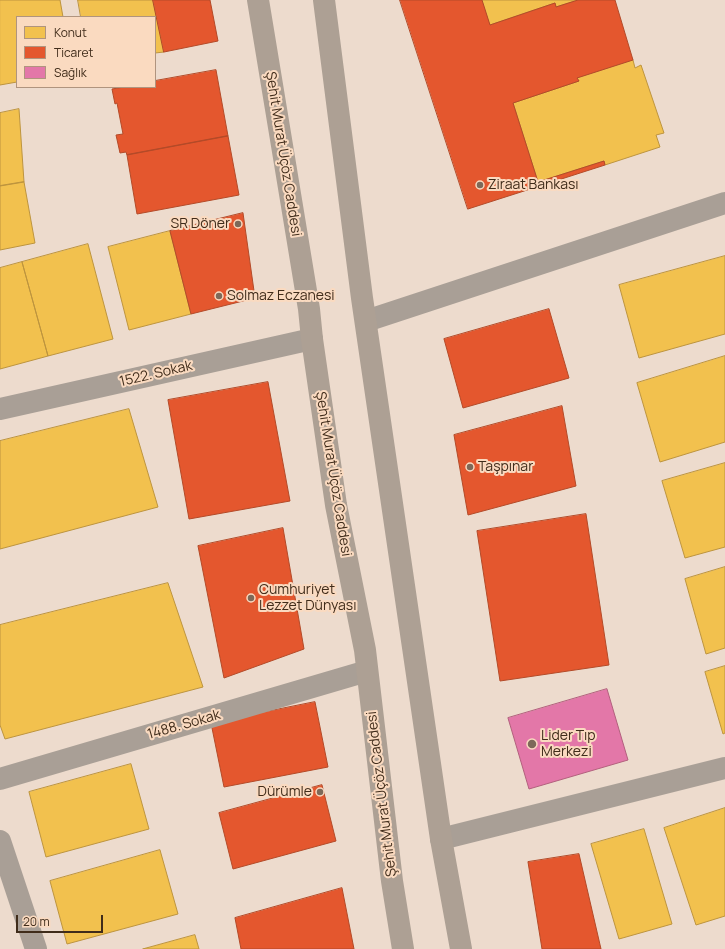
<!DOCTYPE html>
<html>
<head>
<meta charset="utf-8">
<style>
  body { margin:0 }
  #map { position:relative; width:725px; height:949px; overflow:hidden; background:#eddbcd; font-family:Manrope,sans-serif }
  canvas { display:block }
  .legend { position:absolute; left:16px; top:16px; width:140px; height:72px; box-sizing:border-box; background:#fadac0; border:1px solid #b0947e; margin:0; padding:5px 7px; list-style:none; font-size:12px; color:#402c1a }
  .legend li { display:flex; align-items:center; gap:8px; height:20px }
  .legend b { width:20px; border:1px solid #b0947e }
  .scale { position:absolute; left:16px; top:915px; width:87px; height:18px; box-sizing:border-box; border:2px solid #402c1a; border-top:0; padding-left:5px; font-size:12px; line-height:14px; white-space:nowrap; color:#402c1a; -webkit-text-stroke:3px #fadac0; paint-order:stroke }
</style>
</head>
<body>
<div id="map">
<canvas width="725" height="949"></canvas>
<ul class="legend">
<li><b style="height:11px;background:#f2c14e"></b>Konut</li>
<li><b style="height:11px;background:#e4572e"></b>Ticaret</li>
<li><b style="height:11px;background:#e377a8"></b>Sağlık</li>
</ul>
<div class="scale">20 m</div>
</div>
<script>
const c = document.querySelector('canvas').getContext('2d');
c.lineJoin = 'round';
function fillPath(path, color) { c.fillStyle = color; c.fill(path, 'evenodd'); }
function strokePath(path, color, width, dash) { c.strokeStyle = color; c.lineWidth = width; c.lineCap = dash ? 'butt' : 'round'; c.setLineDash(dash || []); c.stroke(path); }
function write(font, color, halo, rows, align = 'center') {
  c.font = font + ' Manrope,sans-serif'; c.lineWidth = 4; c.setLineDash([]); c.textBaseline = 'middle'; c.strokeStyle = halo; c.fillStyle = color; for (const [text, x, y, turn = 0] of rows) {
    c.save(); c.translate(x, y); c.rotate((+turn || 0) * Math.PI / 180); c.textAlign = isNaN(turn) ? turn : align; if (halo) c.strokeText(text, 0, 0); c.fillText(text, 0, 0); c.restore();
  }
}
const homes = new Path2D(`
  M0 0H60L63 17H17V82L0 85Z
  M78 0H153L164 52 155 53V17H81Z
  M482 0H578L556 7 555 3 490 25Z
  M633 60 635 68 641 65 664 133 656 135 660 147 605 165 604 161 538 182 513 103 579 81 577 78Z
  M19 109 24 182 0 186V113Z
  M24 182 35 243 0 250V186Z
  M170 231 191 314 129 330 108 247Z
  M88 244 113 339 48 356 22 262Z
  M725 256V334L639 358 619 285Z
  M22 262 48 356 0 369V268Z
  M725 356V442L660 462 637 383Z
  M129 409 158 507 0 549V441Z
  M725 463V547L685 558 662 481Z
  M725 567V648L706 654 685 579Z
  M168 583 203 687 5 739 0 725V625Z
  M725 666V733L723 734 705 672Z
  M131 764 149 829 46 857 29 792Z
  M725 808V916L696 925 664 828Z
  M644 829 672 924 619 939 591 844Z
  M160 850 178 914 67 944 50 881Z
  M195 935 199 949H143Z`);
fillPath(homes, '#f2c14e');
strokePath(homes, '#bd943e', 1);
const shops = new Path2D(`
  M153 0H210L218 41 164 52Z
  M400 0H482L490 25 555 3 556 7 578 0H615L633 60 577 78 579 81 513 103 538 182 604 161 605 165 468 209Z
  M216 70 228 136 127 155 126 152 120 153 116 135 123 134 117 103 115 104 112 89 124 87H155V81Z
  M228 136 239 195 137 214 127 155Z
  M243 213 255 298 191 314 170 231Z
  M549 309 569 378 463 408 444 339Z
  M268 382 290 501 189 519 168 400Z
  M562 406 576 486 468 515 454 435Z
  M586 514 609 665 500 681 477 531Z
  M283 528 304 649 224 678 198 546Z
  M315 702 328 767 224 787 211 723Z
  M322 785 336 841 233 869 219 813Z
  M579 854 601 949H542L528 862Z
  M342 888 354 949H241L235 918Z`);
fillPath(shops, '#e4572e');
strokePath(shops, '#b34a28', 1);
const health = new Path2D(`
  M607 689 628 760 529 789 508 718Z`);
fillPath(health, '#e377a8');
strokePath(health, '#b2607d', 1);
strokePath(new Path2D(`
  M366 321 725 203
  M0 409 312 339
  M0 779 367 671
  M441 839 725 768
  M0 841 36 949`), '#a99f96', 22);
strokePath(new Path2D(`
  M258 0 309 309 312 339 336 505 365 650 392 881 403 949
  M324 0 362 298 441 839 461 949`), '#ada094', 22);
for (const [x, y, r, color] of [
  [480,185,4,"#7d6959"],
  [238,224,4,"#7d6959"],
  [219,296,4,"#7d6959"],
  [470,467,4,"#7d6959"],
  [251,598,4,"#7d6959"],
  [532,744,5,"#7d6959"],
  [320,792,4,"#7d6959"]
]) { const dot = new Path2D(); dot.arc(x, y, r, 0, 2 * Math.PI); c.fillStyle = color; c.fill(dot); strokePath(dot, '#fadac0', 1.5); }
write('14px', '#402c1a', '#fadac0', [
  ["Şehit Murat Üçöz Caddesi",283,154,81],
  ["1522. Sokak",156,374,-13],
  ["Şehit Murat Üçöz Caddesi",333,474,81],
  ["1488. Sokak",184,725,-16],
  ["Şehit Murat Üçöz Caddesi",382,794,-97]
]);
write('14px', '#402c1a', '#fadac0', [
  ["Ziraat Bankası",488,185],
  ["SR Döner",230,224,"right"],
  ["Solmaz Eczanesi",227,296],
  ["Taşpınar",478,467],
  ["Cumhuriyet",259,590],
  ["Lezzet Dünyası",259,606],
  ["Lider Tıp",541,736],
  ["Merkezi",541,752],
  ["Dürümle",312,792,"right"]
], 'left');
</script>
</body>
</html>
